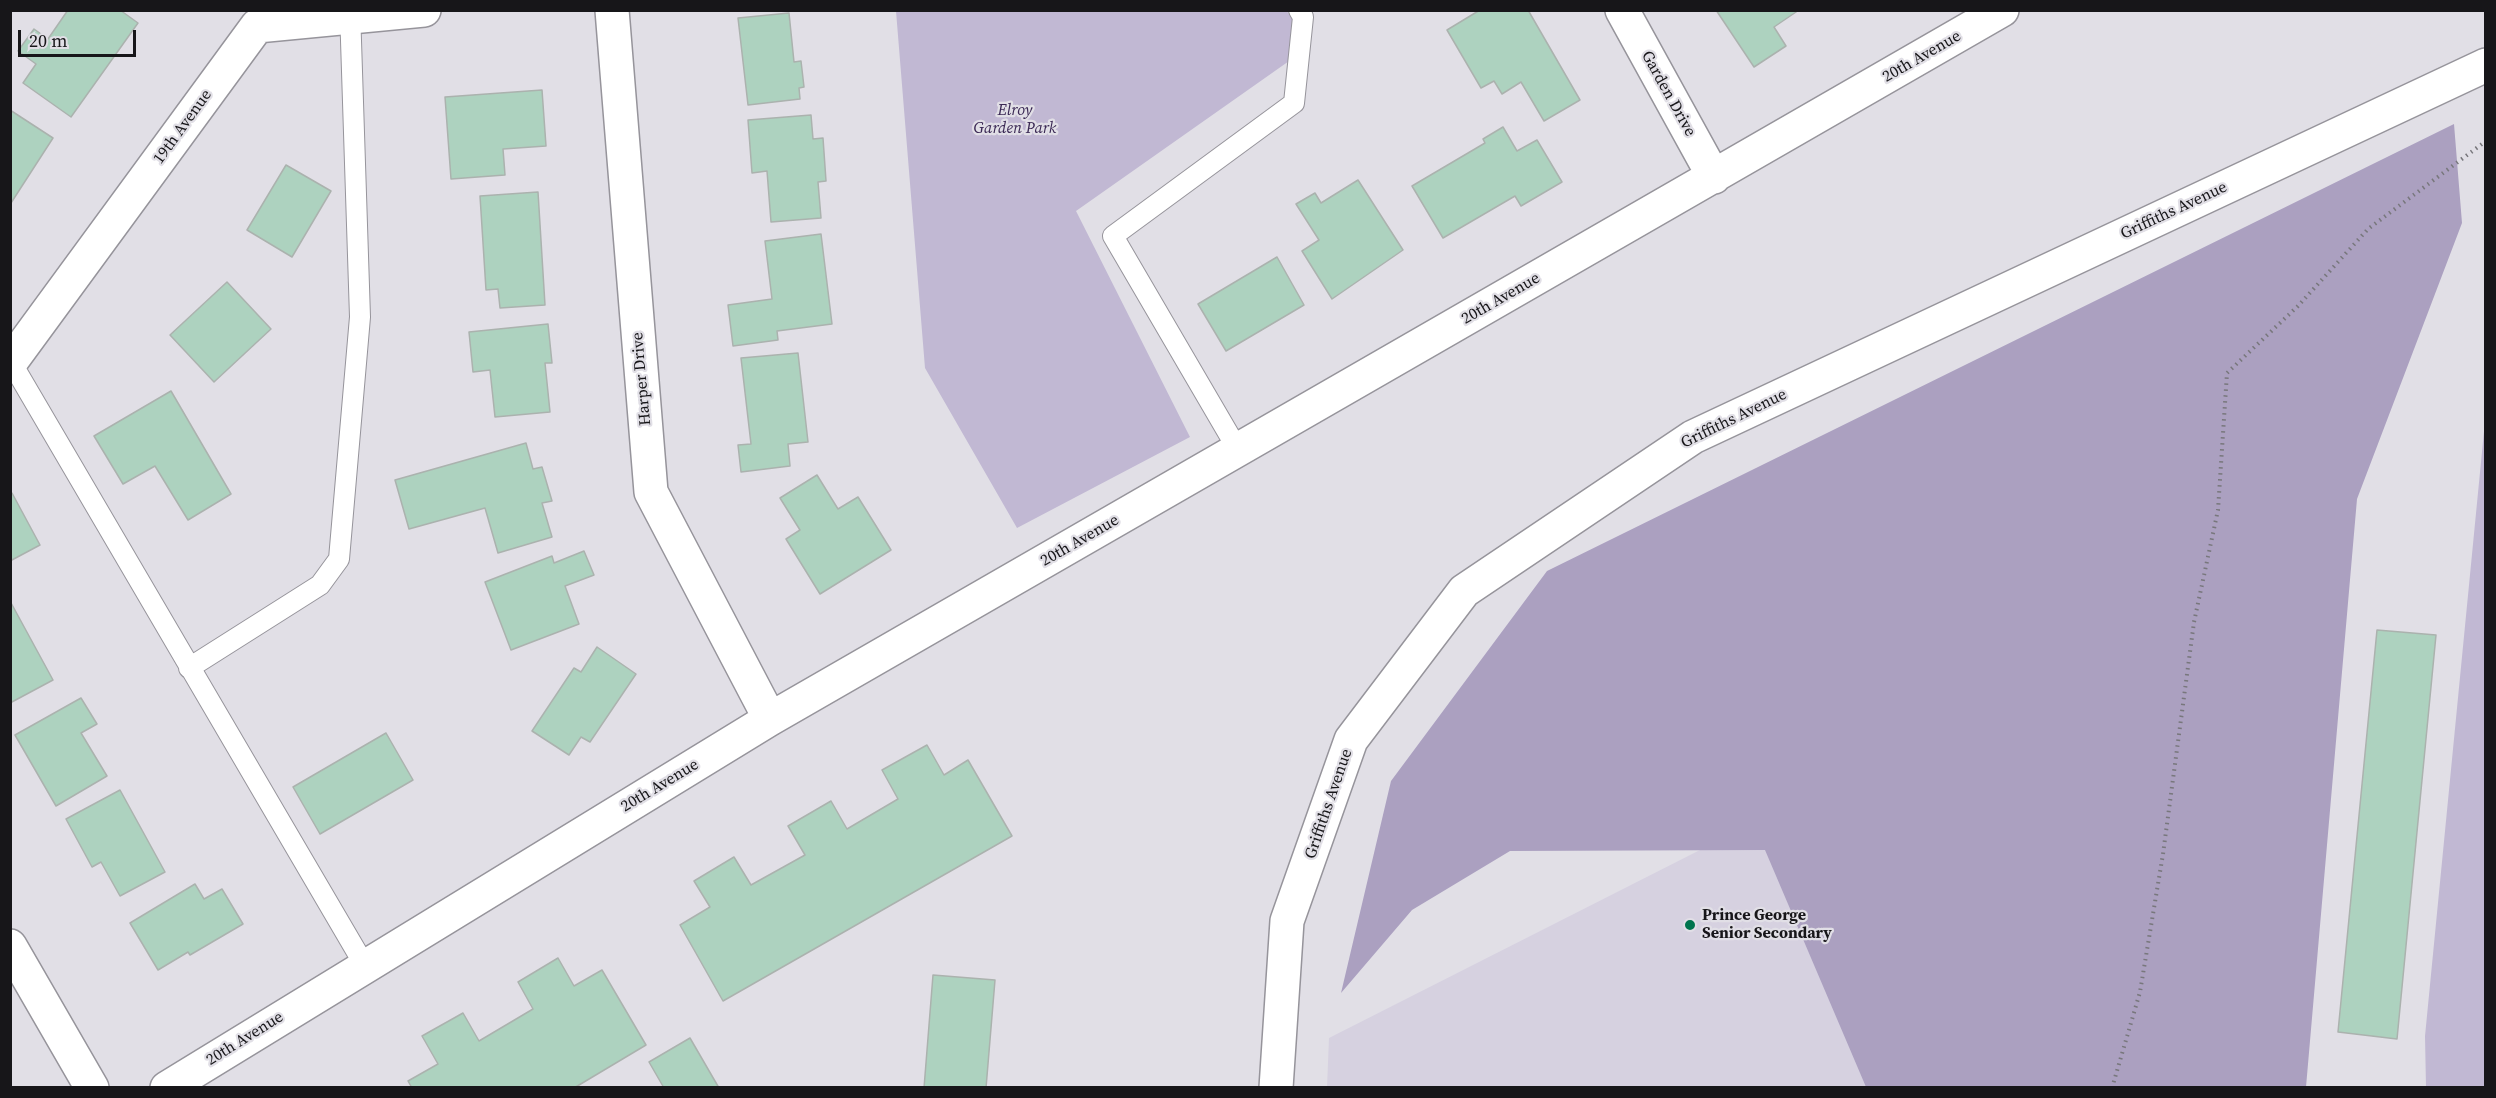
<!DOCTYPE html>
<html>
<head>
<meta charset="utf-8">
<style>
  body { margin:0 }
  #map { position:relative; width:2496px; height:1098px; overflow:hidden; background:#e1dfe6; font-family:"Source Serif 4",serif }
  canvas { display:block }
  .frame { position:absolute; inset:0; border:12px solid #171619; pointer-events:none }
  .scale { position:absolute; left:18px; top:30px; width:118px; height:27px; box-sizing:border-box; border:3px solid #171619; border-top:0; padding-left:8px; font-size:18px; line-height:21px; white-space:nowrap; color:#171619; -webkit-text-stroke:4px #e1dfe6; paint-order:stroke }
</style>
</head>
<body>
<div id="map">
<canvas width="2496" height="1098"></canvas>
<div class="frame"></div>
<div class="scale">20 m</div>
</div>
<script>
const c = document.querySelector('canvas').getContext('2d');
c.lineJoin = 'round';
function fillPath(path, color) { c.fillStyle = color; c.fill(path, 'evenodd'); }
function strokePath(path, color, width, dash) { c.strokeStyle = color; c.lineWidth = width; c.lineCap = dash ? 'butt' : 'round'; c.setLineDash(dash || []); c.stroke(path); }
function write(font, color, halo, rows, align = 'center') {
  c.font = font + ' "Source Serif 4",serif'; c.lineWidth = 4.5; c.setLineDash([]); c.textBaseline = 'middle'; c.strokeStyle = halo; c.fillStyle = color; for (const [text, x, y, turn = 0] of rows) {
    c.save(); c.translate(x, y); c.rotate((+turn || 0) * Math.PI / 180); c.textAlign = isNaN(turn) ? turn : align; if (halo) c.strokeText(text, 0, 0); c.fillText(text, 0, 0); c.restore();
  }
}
fillPath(new Path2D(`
  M1773 813 1907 1088H1327L1329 1038Z`), '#d6d1e0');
fillPath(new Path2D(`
  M896 11H1287L1309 47 1076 211 1190 437 1017 528 925 368Z
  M2485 421V1087H2426L2425 1036Z`), '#c1b8d3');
fillPath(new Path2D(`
  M2454 124 2462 223 2357 499 2306 1087H1866L1765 850 1510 851 1412 910 1341 993 1391 781 1547 571Z`), '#aba0c0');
const building = new Path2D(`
  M68 10H120L138 23 71 117 23 83 36 64 18 51 34 29 48 39Z
  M1480 10H1528L1580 100 1544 121 1521 82 1502 94 1494 81 1481 88 1447 30Z
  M1716 10H1799L1774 27 1786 46 1754 67Z
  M789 13 794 62 801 61 804 87 799 88 800 99 748 105 738 18Z
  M542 90 546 146 503 149 505 175 451 179 445 97Z
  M10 110 53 138 11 203H10Z
  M811 115 813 139 823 138 826 181 818 182 821 218 771 222 767 171 752 173 748 120Z
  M1503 127 1517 151 1537 140 1562 182 1521 206 1515 196 1443 238 1412 186 1485 143 1483 139Z
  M286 165 331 191 292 257 247 230Z
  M1358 180 1403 250 1332 299 1302 251 1319 240 1296 204 1315 193 1321 203Z
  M538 192 545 305 500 308 498 289 486 290 480 196Z
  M821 234 832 324 777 331 778 340 733 346 728 305 772 299 765 241Z
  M1277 257 1304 305 1226 351 1198 304Z
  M227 282 271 329 214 382 170 335Z
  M548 324 552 363H545L550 412 495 417 490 370 473 372 469 332Z
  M798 353 808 442 788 444 790 466 741 472 738 445 751 444 741 358Z
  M171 391 231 494 188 520 155 466 123 484 94 436Z
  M526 443 533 469 542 467 552 501 542 503 552 537 498 553 485 508 409 529 395 480Z
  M817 475 838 509 858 497 891 550 820 594 786 539 800 530 780 498Z
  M12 493 40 545 10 561V494Z
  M584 551 594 575 565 586 579 624 511 650 485 582 552 556 554 563Z
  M10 601 53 680 10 703Z
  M2377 630 2436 635 2397 1039 2338 1032Z
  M597 647 636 674 590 742 581 737 569 755 532 731 574 668 581 672Z
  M81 698 97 724 81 733 107 776 56 806 15 735Z
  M386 733 413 780 320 834 293 787Z
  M927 745 944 775 968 760 1012 836 723 1001 680 925 710 907 694 881 734 857 751 885 805 855 788 826 831 801 847 829 898 799 882 770Z
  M120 790 165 872 120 896 101 862 92 867 66 819Z
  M195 884 204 899 222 889 243 924 190 955 188 952 158 970 130 923Z
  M558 958 574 986 602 970 646 1045 574 1088H412L408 1081 438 1064 422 1036 463 1013 479 1041 533 1009 518 982Z
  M933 975 995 980 986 1088H924Z
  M690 1038 719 1088H664L649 1062Z`);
fillPath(building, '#add2bf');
strokePath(building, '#abb2ae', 1.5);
const lane = new Path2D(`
  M10 360 365 966
  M1238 450 1113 236 1294 103 1303 17 1299 10
  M189 668 320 585 339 559 360 317 350 10`);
const street = new Path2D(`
  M612 10 651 492 770 719
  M1622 10 1714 177
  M10 363 257 26 424 10
  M10 946 92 1088
  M167 1088 770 719 2002 10
  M1276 1088 1287 921 1351 740 1464 591 1693 437 2486 65`);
strokePath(lane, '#96949b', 22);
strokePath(street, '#96949b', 36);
strokePath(new Path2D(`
  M2112 1088 2140 992 2163 854 2194 622 2218 510 2227 373 2298 306 2368 229 2486 141`), '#78777c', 4, [1.5, 4.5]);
strokePath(lane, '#fff', 20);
strokePath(street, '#fff', 33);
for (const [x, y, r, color] of [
  [1690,925,6,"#00744e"]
]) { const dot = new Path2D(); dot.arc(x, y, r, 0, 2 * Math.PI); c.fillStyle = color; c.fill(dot); strokePath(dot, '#e1dfe6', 2); }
write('16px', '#171619', '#e1dfe6', [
  ["20th Avenue",1922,57,-30],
  ["Garden Drive",1668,94,61],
  ["19th Avenue",183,127,-54],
  ["Griffiths Avenue",2174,211,-25],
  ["20th Avenue",1501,299,-30],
  ["Harper Drive",642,379,-95],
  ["Griffiths Avenue",1734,419,-26],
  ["20th Avenue",1080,541,-30],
  ["20th Avenue",660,786,-31],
  ["Griffiths Avenue",1329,804,-71],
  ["20th Avenue",245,1039,-32]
]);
write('italic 16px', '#3a2854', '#e1dfe6', [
  ["Elroy",1015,111],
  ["Garden Park",1015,129]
]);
write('bold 16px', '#171619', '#e1dfe6', [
  ["Prince George",1702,916],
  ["Senior Secondary",1702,934]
], 'left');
</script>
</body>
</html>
